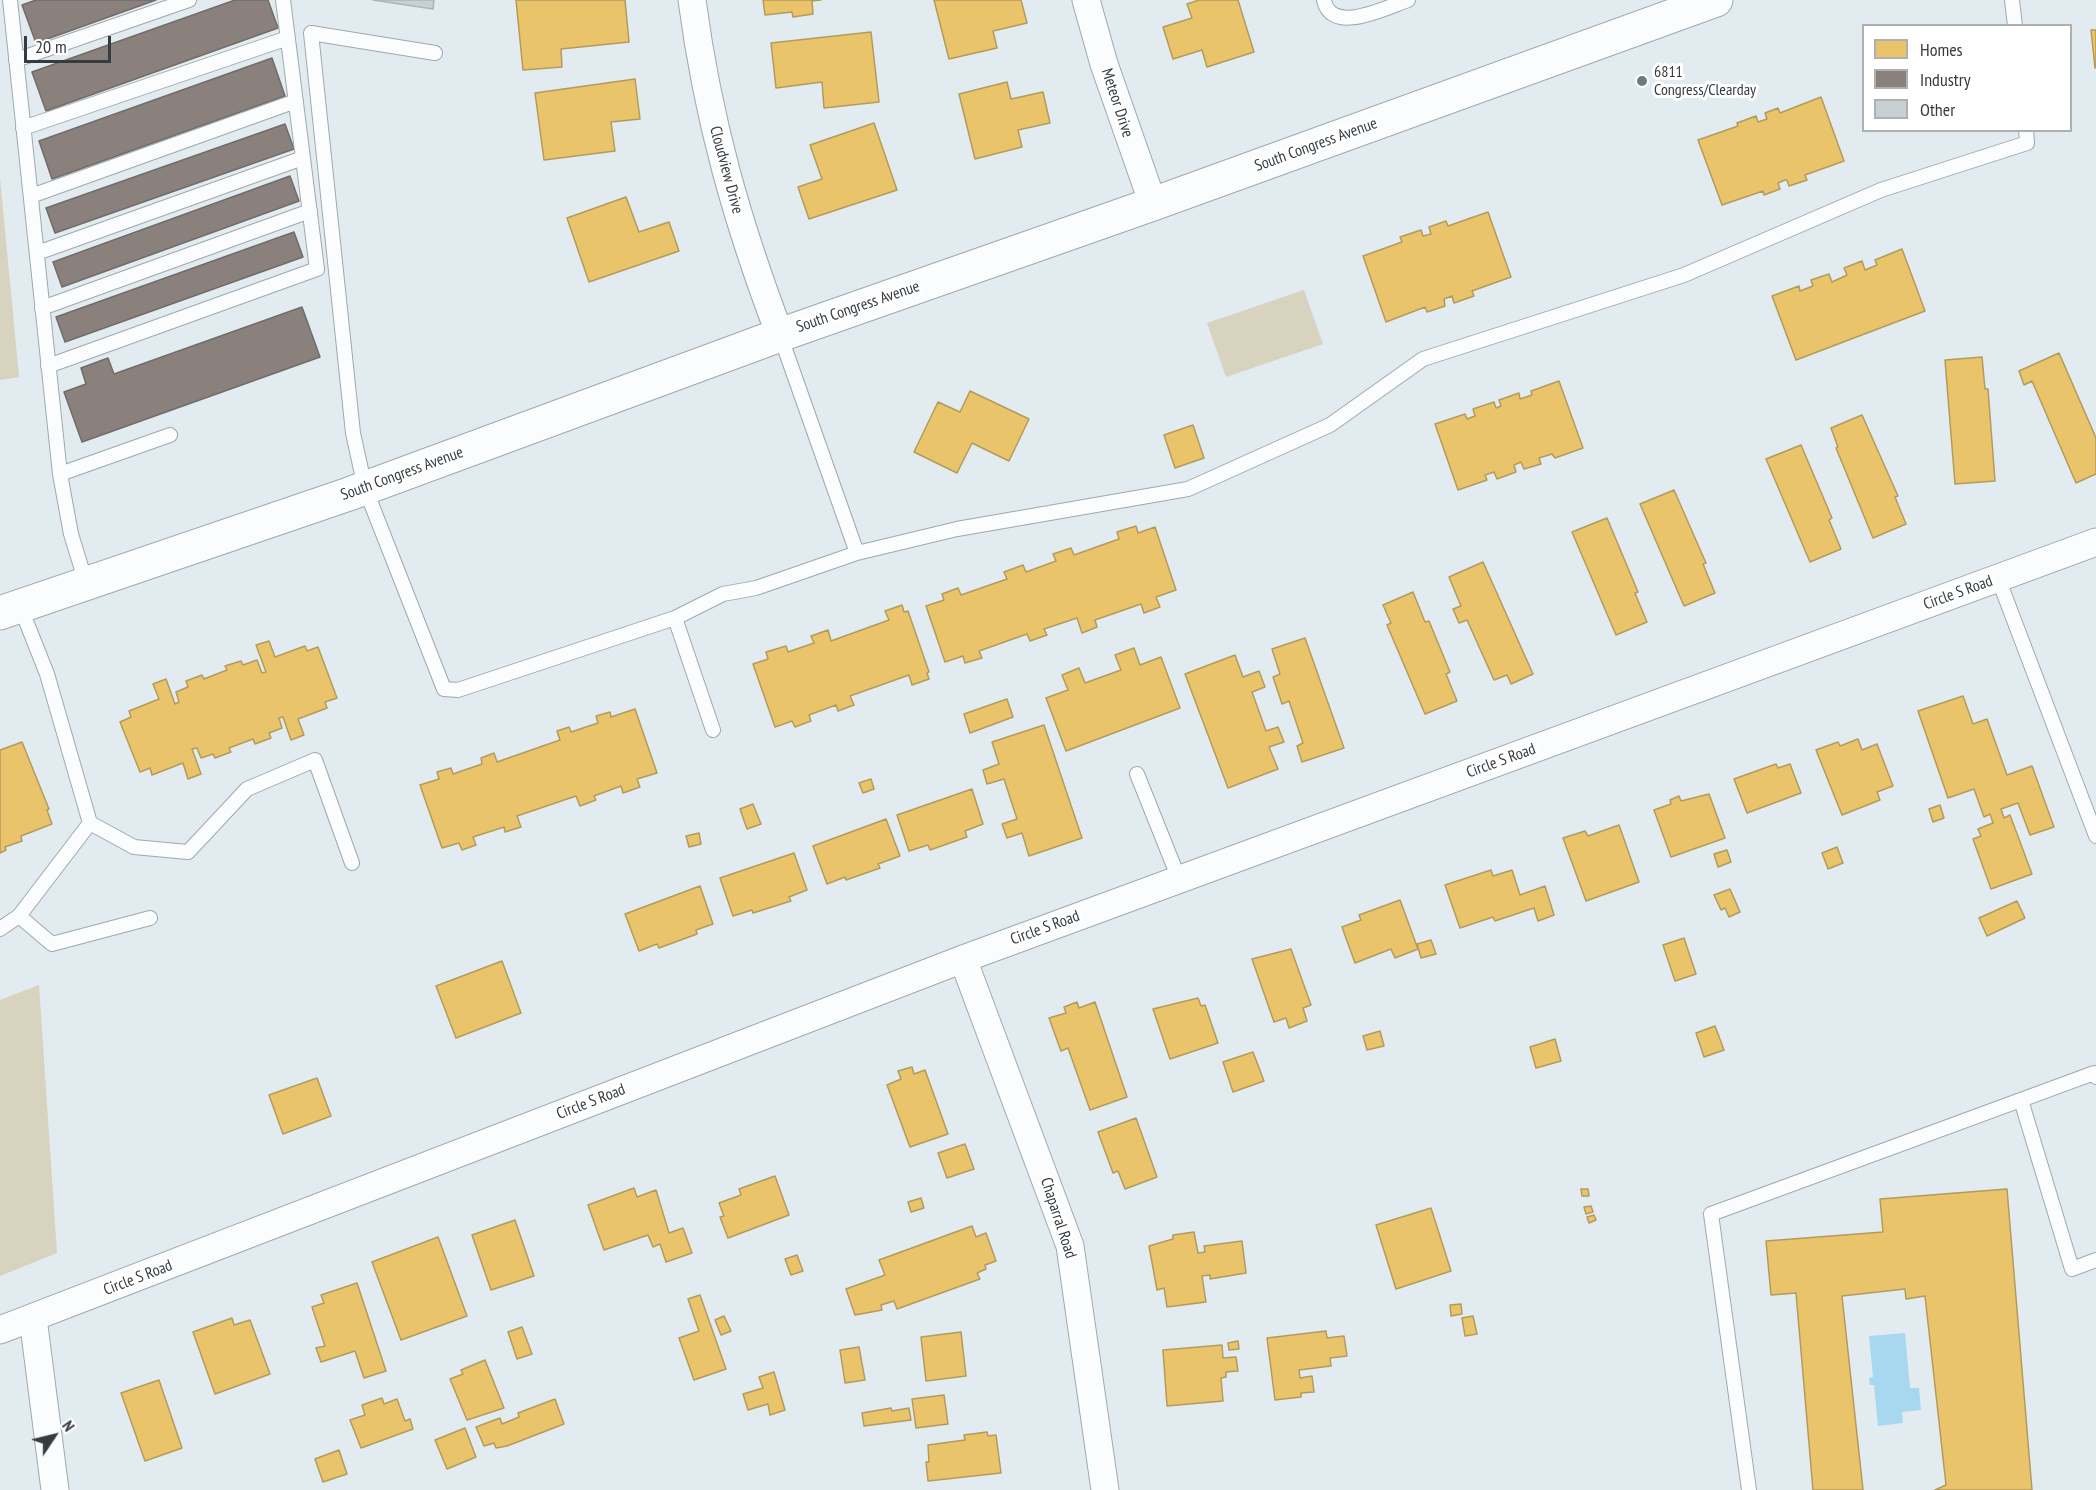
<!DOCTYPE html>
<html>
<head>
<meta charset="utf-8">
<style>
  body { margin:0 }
  #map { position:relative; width:2096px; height:1490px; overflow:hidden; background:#e2ebef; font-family:"PT Sans Narrow",sans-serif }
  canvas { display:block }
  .legend { position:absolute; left:1862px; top:24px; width:210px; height:108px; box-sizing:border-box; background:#fff; border:2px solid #aeb1b2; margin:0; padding:8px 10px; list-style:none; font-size:18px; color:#353b3f }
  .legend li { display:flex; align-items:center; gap:12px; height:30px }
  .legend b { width:30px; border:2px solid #aeb1b2 }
  .north { position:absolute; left:24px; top:1406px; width:60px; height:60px; -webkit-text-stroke:4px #fff; paint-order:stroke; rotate:55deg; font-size:16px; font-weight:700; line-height:24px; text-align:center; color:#353b3f }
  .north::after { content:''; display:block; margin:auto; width:21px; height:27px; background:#353b3f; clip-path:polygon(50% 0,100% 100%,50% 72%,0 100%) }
  .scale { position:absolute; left:24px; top:36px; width:87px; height:27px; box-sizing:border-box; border:3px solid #353b3f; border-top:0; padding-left:8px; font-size:18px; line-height:21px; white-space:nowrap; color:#353b3f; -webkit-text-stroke:4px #fff; paint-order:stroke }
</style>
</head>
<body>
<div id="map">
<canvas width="2096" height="1490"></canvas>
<ul class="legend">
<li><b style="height:16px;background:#e9c46a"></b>Homes</li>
<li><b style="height:16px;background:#8a817c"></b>Industry</li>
<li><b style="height:16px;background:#c8d0d3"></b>Other</li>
</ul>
<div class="north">N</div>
<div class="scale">20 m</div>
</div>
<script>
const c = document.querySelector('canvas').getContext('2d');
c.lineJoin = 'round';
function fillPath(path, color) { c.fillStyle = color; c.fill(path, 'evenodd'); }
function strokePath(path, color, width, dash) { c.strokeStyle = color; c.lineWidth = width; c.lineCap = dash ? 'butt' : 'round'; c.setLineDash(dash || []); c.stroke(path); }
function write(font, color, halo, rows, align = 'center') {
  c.font = font + ' "PT Sans Narrow",sans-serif'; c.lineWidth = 6; c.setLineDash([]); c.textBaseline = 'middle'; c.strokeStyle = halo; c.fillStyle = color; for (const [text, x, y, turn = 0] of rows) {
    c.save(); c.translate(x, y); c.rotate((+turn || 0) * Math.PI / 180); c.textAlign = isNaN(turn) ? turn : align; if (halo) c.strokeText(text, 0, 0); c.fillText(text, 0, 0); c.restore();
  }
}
fillPath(new Path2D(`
  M0 178 19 377 0 380Z
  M1304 290 1323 344 1226 377 1207 323Z
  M39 985 57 1253 0 1276V1000Z`), '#d8d3be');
fillPath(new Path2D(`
  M1905 1333 1910 1388H1919L1921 1410 1902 1412 1903 1423 1878 1426 1874 1385H1870L1869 1378 1873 1377 1869 1336Z`), '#a8d8f0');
const homes = new Path2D(`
  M516 0H625L629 42 561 49 562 67 523 70Z
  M763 0H821L812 1 813 14 793 17 792 12 765 15Z
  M934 0H1021L1027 23 993 31 997 48 949 59Z
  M1199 0H1238L1254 52 1207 67 1202 50 1173 59 1163 27 1192 18 1187 4Z
  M2091 30H2096V68H2095Z
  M871 32 879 102 824 108 822 82 776 88 771 43Z
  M635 79 640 119 611 122 615 151 544 160 535 93Z
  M1007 82 1011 99 1043 92 1050 123 1018 130 1022 147 975 159 959 94Z
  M1821 97 1844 161 1805 175 1807 180 1789 186 1787 180H1785L1778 183 1780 189 1764 195 1763 191 1722 205 1698 140 1738 126 1737 123 1756 116 1758 122 1767 119 1765 113 1778 108 1780 113Z
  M874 123 897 190 809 219 798 187 822 179 810 145Z
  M626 197 639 232 669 222 679 251 589 282 567 218Z
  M1488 212 1511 277 1472 291 1474 296 1454 303 1452 296 1444 299 1445 306 1427 312 1425 307 1386 322 1363 256 1402 242 1400 237 1421 230 1423 236 1431 234 1429 227 1446 221 1448 226Z
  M1902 249 1925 311 1796 360 1772 296 1799 286 1800 291 1813 286 1811 280 1829 274 1832 282 1847 275 1844 268 1862 261 1865 270 1877 265 1875 260Z
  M2059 353 2096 438V474L2076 483 2032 381 2024 385 2019 371Z
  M1982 357 1985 389H1988L1995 481 1955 484 1945 360Z
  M1559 381 1583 448 1555 458 1552 454 1539 458 1541 464 1524 469 1521 462 1514 465 1516 472 1497 479 1494 472 1485 475 1487 480 1458 490 1435 424 1465 414 1467 419 1475 416 1473 409 1494 402 1496 408 1501 406 1499 400 1519 393 1520 399 1532 395 1531 391Z
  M970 391 1029 419 1009 461 972 443 957 473 914 452 938 402 960 412Z
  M1862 415 1898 496 1895 497 1906 524 1873 538 1836 448 1838 447 1831 428Z
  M1193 425 1204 458 1175 468 1164 435Z
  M1801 445 1832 518 1829 520 1841 549 1810 562 1766 459Z
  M1674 490 1706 563 1703 564 1715 593 1684 606 1640 504Z
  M1607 518 1638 592 1635 593 1647 622 1616 635 1572 532Z
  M1136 526 1138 533 1155 527 1176 590 1156 597 1160 607 1144 613 1141 604 1095 620 1097 627 1082 633 1077 618 1044 629 1047 635 1030 641 1027 634 979 651 982 658 965 663 963 656 945 662 926 606 944 600 942 594 958 588 961 595 1007 579 1004 572 1023 565 1026 572 1056 561 1053 554 1071 548 1074 555 1119 539 1117 532Z
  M1483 562 1533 674 1511 684 1507 675 1494 680 1467 620 1459 623 1453 609 1461 606 1449 577Z
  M1413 592 1425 622 1429 621 1450 672 1446 674 1457 701 1425 714 1387 625 1391 623 1383 605Z
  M902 605 904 612 908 611 929 672 927 673 929 679 912 685 909 675 850 696 854 705 838 711 836 705 809 715 811 721 795 727 792 721 775 727 753 664 768 659 766 652 786 646 788 652 814 643 811 636 828 630 831 641 889 620 885 611Z
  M1305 638 1344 748 1302 762 1297 746 1303 743 1289 701 1282 704 1273 677 1280 674 1272 649Z
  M269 641 275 657 305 646 307 651 318 647 337 698 325 702 327 708 298 719 304 735 291 740 283 717 279 718 282 728 269 733 271 738 255 744 253 739 229 748 231 752 215 758 213 754 201 758 197 748 192 749 201 774 188 779 183 763 152 775 150 768 140 772 120 722 131 717 129 711 159 699 153 684 166 679 175 704 179 702 176 692 188 687 186 681 202 675 204 679 227 670 225 666 241 661 243 665 257 660 262 673 266 672 256 645Z
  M1134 648 1140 665 1161 657 1180 708 1066 751 1046 698 1068 690 1062 675 1079 668 1085 683 1121 670 1115 655Z
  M1235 655 1243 677 1259 671 1265 687 1252 692 1266 731 1278 727 1284 742 1269 747 1278 769 1228 788 1185 674Z
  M1963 696 1973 724 1987 719 2007 775 2032 766 2054 827 2030 835 2018 803 2001 809 2004 818 2010 815 2032 874 1991 889 1973 839 1981 836 1978 829 1993 823 1990 814 1984 817 1974 789 1948 798 1918 711Z
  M1007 699 1013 717 970 733 964 714Z
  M635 709 657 773 637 779 640 787 623 793 621 786 594 796 596 800 580 806 576 796 517 816 521 827 505 832 504 827 473 837 476 845 462 850 459 843 442 848 420 785 439 779 437 772 451 768 453 774 482 764 481 758 494 753 497 762 560 740 557 731 569 727 571 732 598 723 596 716 610 712 611 717Z
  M1044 725 1082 838 1029 856 1022 833 1007 838 1002 824 1017 819 1004 779 987 784 983 770 999 764 992 742Z
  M1858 739 1862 750 1877 744 1893 786 1877 792 1880 800 1842 815 1816 750 1838 742 1840 746Z
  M22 742 49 809 47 810 52 824 21 836 22 841 5 847 6 850 0 853V750Z
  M1776 764 1778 768 1790 764 1801 793 1747 813 1734 779Z
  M871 779 874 789 863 793 859 783Z
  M972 789 983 824 965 831 967 837 930 850 928 845 909 851 897 815Z
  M1709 794 1725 838 1671 857 1654 810 1671 804 1670 800 1679 796 1681 801Z
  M753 804 761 824 747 829 740 809Z
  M1940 805 1944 818 1933 822 1929 809Z
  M886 819 900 856 878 864 880 868 846 880 845 877 827 884 813 846Z
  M1619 825 1639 882 1586 901 1563 838 1585 831 1588 836Z
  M699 833 701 844 689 847 686 836Z
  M1837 847 1843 863 1828 869 1822 853Z
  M1727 850 1731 862 1718 867 1714 854Z
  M794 853 807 890 789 897 791 901 753 913 752 910 733 916 720 878Z
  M1491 870 1493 876 1512 870 1520 895 1545 886 1554 915 1538 921 1534 908 1495 921 1493 917 1460 928 1445 885Z
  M700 886 713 924 696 930 697 934 659 948 657 944 639 951 625 914Z
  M1730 889 1740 912 1729 917 1725 908 1721 910 1714 895Z
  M1400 900 1418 949 1395 958 1391 949 1355 963 1342 927 1361 920 1359 915Z
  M2017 901 2025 918 1987 936 1979 918Z
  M1684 938 1696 974 1675 981 1663 945Z
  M1431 940 1436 954 1421 958 1417 944Z
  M1291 949 1311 1005 1303 1008 1307 1021 1289 1028 1286 1018 1274 1022 1252 959Z
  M502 961 521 1013 456 1038 436 986Z
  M1198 998 1201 1006 1205 1005 1218 1043 1170 1059 1153 1009Z
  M1077 1002 1079 1008 1095 1002 1127 1097 1090 1110 1068 1048 1061 1051 1049 1018 1066 1013 1064 1007Z
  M1715 1026 1724 1050 1704 1057 1696 1033Z
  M1380 1031 1384 1046 1367 1050 1363 1036Z
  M1555 1039 1561 1061 1536 1068 1530 1047Z
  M1253 1052 1264 1081 1233 1092 1223 1062Z
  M912 1067 914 1074 925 1070 948 1134 910 1147 887 1085 901 1079 898 1071Z
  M317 1078 331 1116 283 1134 269 1095Z
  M1136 1118 1157 1177 1125 1189 1118 1171 1113 1173 1098 1132Z
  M965 1144 974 1169 947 1178 938 1153Z
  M775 1176 789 1215 728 1238 720 1217 724 1216 719 1203 741 1195 739 1189Z
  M634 1188 637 1197 656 1190 669 1233 683 1228 692 1253 666 1262 660 1244 653 1247 648 1235 604 1250 588 1205Z
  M1581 1189H1588L1589 1196H1582Z
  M2007 1189 2032 1490H1935L1946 1485 1925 1296 1906 1299 1905 1289 1842 1296 1863 1490H1813L1796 1293 1771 1295 1766 1241 1883 1232 1880 1199Z
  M921 1198 924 1208 911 1212 908 1202Z
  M1591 1206 1593 1212 1586 1214 1584 1207Z
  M1431 1208 1451 1271 1396 1289 1376 1225Z
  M1594 1215 1596 1220 1589 1223 1587 1217Z
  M515 1220 534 1276 491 1290 472 1235Z
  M972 1226 976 1237 986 1233 996 1261 985 1265 986 1269 977 1273 980 1279 897 1309 894 1301 881 1305 882 1310 855 1315 846 1289 885 1275 879 1260Z
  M1194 1232 1198 1253 1205 1252 1204 1246 1242 1241 1246 1273 1210 1279V1275L1202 1276 1206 1302 1167 1307 1164 1288 1157 1290 1149 1246 1173 1239V1235Z
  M438 1237 467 1316 401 1340 372 1262Z
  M797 1255 803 1271 791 1275 785 1259Z
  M357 1283 386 1371 364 1378 355 1351 321 1362 316 1348 325 1346 312 1307 324 1303 321 1295Z
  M700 1295 726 1369 694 1380 679 1338 699 1331 688 1299Z
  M1461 1304 1462 1314 1451 1316 1450 1305Z
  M724 1316 731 1331 721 1335 715 1320Z
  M1473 1316 1477 1334 1465 1336 1462 1318Z
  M232 1318 234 1325 250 1320 270 1374 215 1394 193 1332Z
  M522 1327 532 1354 517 1359 508 1332Z
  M1326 1331 1327 1338 1344 1336 1347 1356 1330 1358 1331 1366 1299 1370 1300 1378 1312 1376 1314 1392 1301 1393V1397L1275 1400 1267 1338Z
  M961 1332 966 1376 926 1381 921 1337Z
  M1238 1341 1239 1349 1229 1350 1228 1343Z
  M1222 1345 1223 1358 1236 1357 1238 1371 1226 1372V1377L1221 1378 1223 1401 1167 1406 1163 1350Z
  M859 1347 865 1380 845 1383 840 1350Z
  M485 1360 504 1408 467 1420 450 1379 463 1374 461 1370Z
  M774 1372 785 1410 770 1415 768 1404 748 1410 743 1394 763 1388 759 1377Z
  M159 1380 182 1448 145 1461 121 1393Z
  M944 1395 948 1424 916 1428 912 1399Z
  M382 1398 384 1404 397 1399 405 1421 410 1419 413 1429 361 1448 350 1420 365 1415 362 1405Z
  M555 1399 564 1424 507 1446 496 1448 494 1443 484 1446 476 1427 500 1418 502 1424 519 1417 518 1413Z
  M891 1408 892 1411 909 1408 911 1420 864 1426 862 1413Z
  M465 1428 476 1457 447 1469 435 1440Z
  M987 1432 988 1436 996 1435 1001 1473 928 1481 926 1462H929L928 1445 965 1440 964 1435Z
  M339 1450 347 1474 323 1482 315 1459Z`);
fillPath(homes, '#e9c46a');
strokePath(homes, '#b39b5d', 1.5);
const industry = new Path2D(`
  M36 0H156L36 43 22 5Z
  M235 0H268L278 28 46 111 32 72Z
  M272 58 285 96 52 179 39 141Z
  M285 124 294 149 55 233 46 208Z
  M290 176 299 201 62 287 53 262Z
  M294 232 303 257 65 342 56 317Z
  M302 307 320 357 82 442 64 392 86 384 81 368 108 358 114 374Z`);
fillPath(industry, '#8a817c');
strokePath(industry, '#706c6a', 1.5);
const building = new Path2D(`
  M373 0H434L433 9Z`);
fillPath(building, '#c8d0d3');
strokePath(building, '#aeb5b8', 1.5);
const lane = new Path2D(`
  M10 0 60 474 71 534 86 583
  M1324 0C1331 36 1387 7 1408 0
  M2012 0 2015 26
  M435 53 311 33 353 433 365 488 444 689 458 690 675 618 723 594 756 588 857 553 957 529 1188 489 1330 425 1423 359 1684 275 1881 190 2027 143 2026 130
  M16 60 189 0
  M23 128 288 38
  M31 196 296 101
  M37 253 303 158
  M42 308 310 211
  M780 335 857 553
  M48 366 317 269 283 0
  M60 474 170 435
  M1998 578 2096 836
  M20 606 47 674 90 823
  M675 618 713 730
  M1137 774 1179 879
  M19 916 52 944 150 918
  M0 929 19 916 90 823 134 847 188 852 247 789 315 760 352 863
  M2021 1100 2072 1269 2096 1260
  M1749 1490 1711 1214 2094 1073 2096 1077`);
const street = new Path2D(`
  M692 0C708 120 737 222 780 335
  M1086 0 1104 64 1153 204
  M963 959 1070 1246 1105 1490
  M33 1318 55 1490
  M0 1330 963 959 2096 542`);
const primary = new Path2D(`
  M0 613 349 494 780 335 1153 204 1716 0`);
strokePath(lane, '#a1a8ab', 16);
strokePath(street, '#a1a8ab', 29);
strokePath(primary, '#a1a8ab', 35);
strokePath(lane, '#fbfcfd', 14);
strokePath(street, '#fbfcfd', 27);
strokePath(primary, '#fbfcfd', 33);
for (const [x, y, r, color] of [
  [1642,81,6,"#72797d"]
]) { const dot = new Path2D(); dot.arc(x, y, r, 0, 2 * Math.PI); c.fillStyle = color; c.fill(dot); strokePath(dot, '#fff', 2); }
write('16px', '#353b3f', '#fff', [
  ["6811",1654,72],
  ["Congress/Clearday",1654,90]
], 'left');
write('16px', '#353b3f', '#fff', [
  ["Meteor Drive",1117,103,72],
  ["South Congress Avenue",1316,145,-20],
  ["Cloudview Drive",726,170,75],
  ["South Congress Avenue",858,307,-19],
  ["South Congress Avenue",402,474,-20],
  ["Circle S Road",1958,593,-20],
  ["Circle S Road",1501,761,-20],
  ["Circle S Road",1045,928,-20],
  ["Circle S Road",591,1102,-21],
  ["Chaparral Road",1058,1218,72],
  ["Circle S Road",138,1278,-21]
]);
</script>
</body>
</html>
